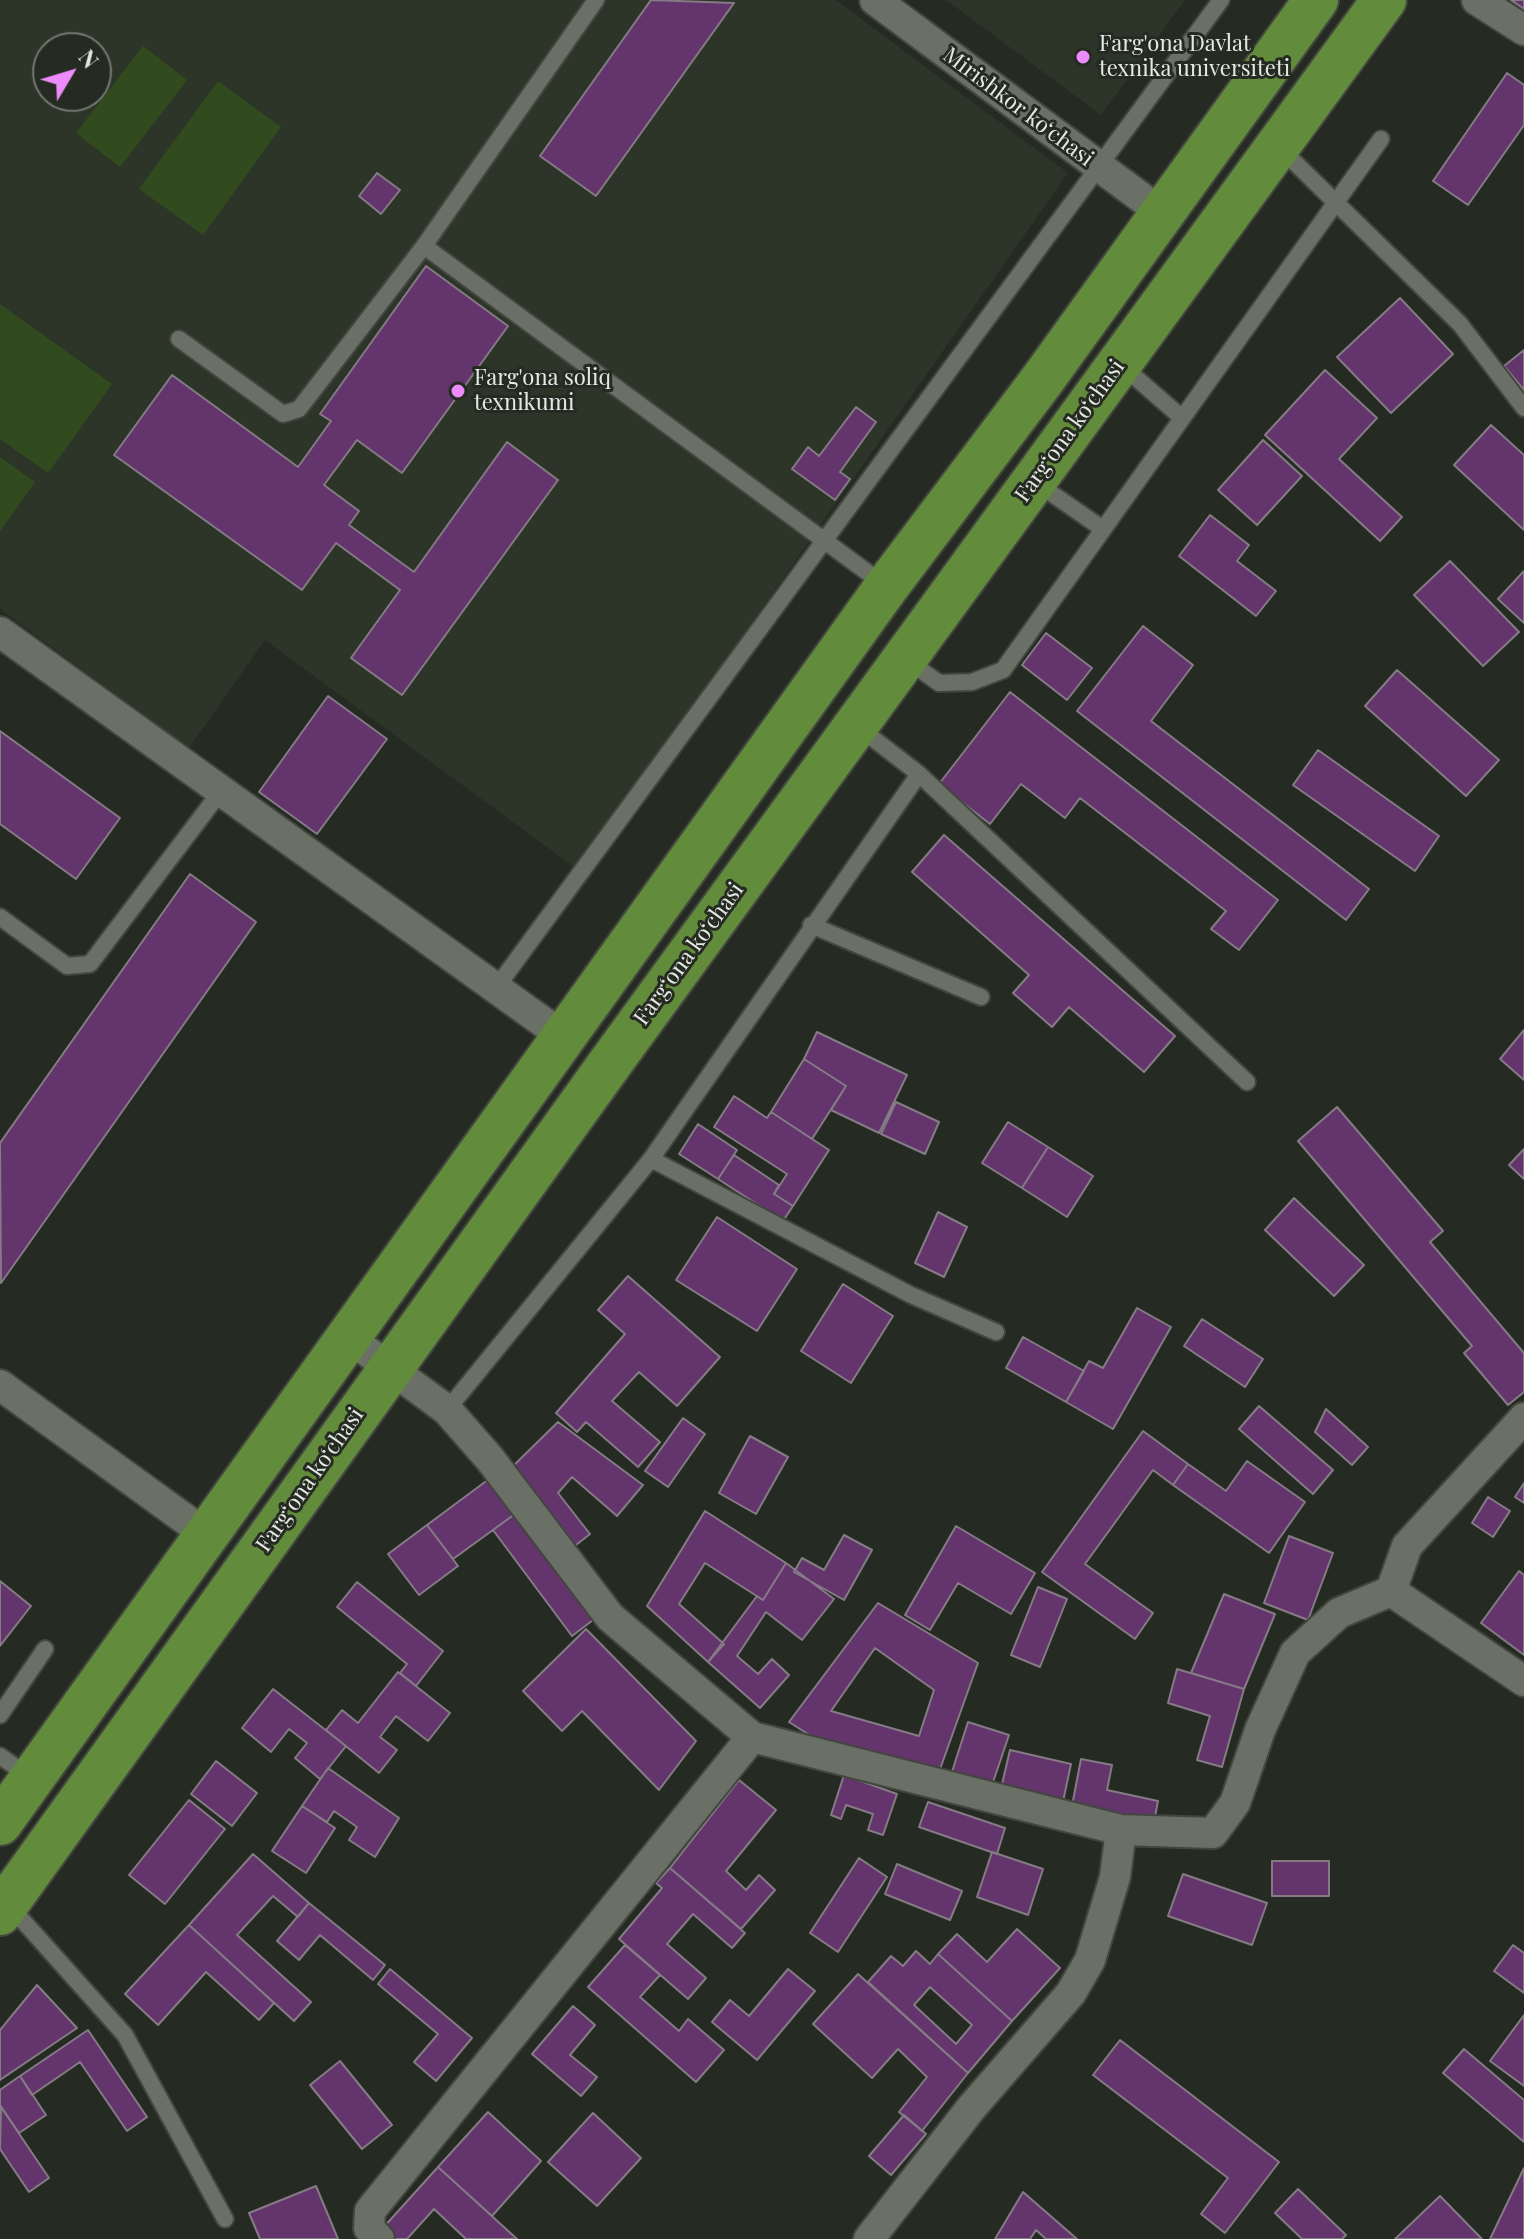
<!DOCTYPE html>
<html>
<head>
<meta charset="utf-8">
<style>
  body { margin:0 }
  #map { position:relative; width:1524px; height:2239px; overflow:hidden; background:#252b22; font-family:"Playfair Display",serif }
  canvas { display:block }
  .north { position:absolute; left:32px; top:32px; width:80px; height:80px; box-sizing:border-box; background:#252b22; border:2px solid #72776f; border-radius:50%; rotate:52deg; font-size:22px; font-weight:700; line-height:32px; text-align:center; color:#e5e9e3 }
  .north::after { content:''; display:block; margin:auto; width:28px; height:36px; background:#ec8cfb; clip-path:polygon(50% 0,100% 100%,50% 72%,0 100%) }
</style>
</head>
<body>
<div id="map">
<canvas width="1524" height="2239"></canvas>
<div class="north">N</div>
</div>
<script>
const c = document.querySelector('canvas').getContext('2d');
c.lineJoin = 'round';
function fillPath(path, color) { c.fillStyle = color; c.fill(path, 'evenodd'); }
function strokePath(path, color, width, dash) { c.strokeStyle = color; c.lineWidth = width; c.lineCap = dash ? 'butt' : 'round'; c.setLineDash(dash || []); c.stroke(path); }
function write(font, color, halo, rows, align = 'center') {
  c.font = font + ' "Playfair Display",serif'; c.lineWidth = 6; c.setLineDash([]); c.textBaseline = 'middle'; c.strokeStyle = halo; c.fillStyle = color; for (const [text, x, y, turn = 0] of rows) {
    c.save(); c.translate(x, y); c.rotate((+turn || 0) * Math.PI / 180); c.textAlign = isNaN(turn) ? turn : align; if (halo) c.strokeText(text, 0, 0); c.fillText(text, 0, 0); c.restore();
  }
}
fillPath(new Path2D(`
  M0 0H836L1068 173 578 870 265 640 189 748 0 609ZM48 48H96V96H48Z
  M946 0H1185L1101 115Z`), '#2c3527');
fillPath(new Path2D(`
  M143 46 187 80 120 167 76 133Z
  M218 81 281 127 203 235 139 189Z
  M0 304 112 384 48 473 0 439Z
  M0 457 35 482 0 531Z`), '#314b1f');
const building = new Path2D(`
  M651 0 734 3 596 196 540 156Z
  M1511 0H1524V9Z
  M1507 73 1524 85V125L1468 205 1433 181Z
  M377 173 400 190 381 214 359 196Z
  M426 266 508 326 402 473 357 440 324 485 359 511 349 525 414 572 507 442 558 480 402 695 351 658 400 590 336 543 302 590 114 455 172 375 298 467 331 421 320 414Z
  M1400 298 1453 354 1391 413 1337 357Z
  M1524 350V390L1504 366Z
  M1325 370 1377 418 1339 459 1402 517 1380 541 1265 435Z
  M856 407 876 422 840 472 850 479 835 500 792 469 808 447 819 456Z
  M1491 425 1524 455V530L1454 465Z
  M1263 440 1302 476 1257 525 1218 490Z
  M1210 515 1249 545 1237 561 1276 591 1256 616 1179 556Z
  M1450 561 1519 632 1483 666 1414 595Z
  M1524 571V623L1498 599Z
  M1143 626 1193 665 1151 721 1369 889 1346 920 1077 711Z
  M1046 633 1092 668 1067 700 1022 665Z
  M1397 670 1499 760 1466 796 1365 706Z
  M1010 692 1278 900 1239 950 1211 929 1226 911 1080 798 1065 818 1021 784 990 824 939 784Z
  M328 696 387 739 317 834 259 792Z
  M0 731 120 818 76 879 0 824Z
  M1318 750 1439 836 1415 871 1293 785Z
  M944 835 1175 1036 1144 1072 1069 1007 1052 1027 1013 993 1029 975 912 872Z
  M190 874 256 922 1 1283 0 1143Z
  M1524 1030V1080L1500 1059Z
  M817 1032 907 1075 879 1133 831 1110 846 1086 804 1059Z
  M804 1059 846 1086 812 1139 771 1112Z
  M734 1096 767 1118 771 1112 829 1150 793 1206 774 1194 787 1174 714 1127Z
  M896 1102 939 1122 925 1154 881 1134Z
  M1337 1107 1443 1231 1430 1242 1524 1353V1392L1508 1405 1464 1353 1472 1346 1298 1141Z
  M1008 1122 1048 1147 1022 1188 982 1163Z
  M698 1124 737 1150 718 1179 679 1154Z
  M1048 1147 1093 1176 1067 1217 1022 1188Z
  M1524 1149V1179L1509 1165Z
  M734 1155 779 1185 774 1194 793 1206 783 1221 718 1179Z
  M1294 1198 1364 1265 1334 1296 1265 1230Z
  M938 1212 967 1227 944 1277 915 1263Z
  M717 1217 797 1269 757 1331 676 1280Z
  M628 1276 720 1357 677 1406 639 1372 612 1401 660 1442 638 1467 586 1422 577 1432 556 1413 625 1334 598 1310Z
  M843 1284 893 1316 851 1383 801 1351Z
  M1137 1308 1171 1327 1113 1429 1066 1402 1089 1361 1103 1368Z
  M1202 1319 1263 1359 1245 1387 1184 1346Z
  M1023 1337 1084 1371 1066 1402 1006 1368Z
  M1259 1406 1333 1470 1313 1494 1239 1429Z
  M1326 1409 1368 1447 1352 1465 1315 1432Z
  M683 1418 705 1434 668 1487 645 1471Z
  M558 1422 643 1485 617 1516 572 1477 558 1493 590 1534 571 1549 509 1470Z
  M1143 1431 1188 1464 1173 1485 1153 1470 1085 1564 1153 1613 1135 1639 1042 1572Z
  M750 1436 788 1457 756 1514 719 1493Z
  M1247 1461 1305 1502 1269 1553 1173 1485 1188 1464 1226 1491Z
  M493 1476 519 1511 453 1559 427 1525Z
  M1524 1483V1503L1515 1497Z
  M1488 1497 1510 1511 1493 1537 1472 1523Z
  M519 1511 597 1617 572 1636 493 1530Z
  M705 1511 786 1563 763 1600 705 1563 679 1604 724 1644 708 1662 647 1606Z
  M427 1525 458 1566 419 1595 388 1554Z
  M956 1526 1035 1573 1011 1614 958 1583 930 1630 905 1615Z
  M844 1535 872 1550 844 1600 794 1572 802 1558 824 1570Z
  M1289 1536 1333 1553 1308 1620 1264 1603Z
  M786 1563 834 1599 802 1640 766 1612 737 1656 758 1674 772 1659 789 1675 760 1708 708 1662 757 1596 763 1600Z
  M1519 1571 1524 1575V1655L1481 1623Z
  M0 1581 31 1606 0 1646Z
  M357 1582 443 1651 416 1686 400 1673 407 1664 337 1607Z
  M1038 1587 1067 1599 1040 1667 1011 1655Z
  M1224 1594 1275 1614 1244 1689 1191 1673Z
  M878 1603 978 1663 939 1772 814 1738 789 1722ZM875 1648 934 1690 919 1736 831 1711Z
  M586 1629 696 1741 659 1790 582 1711 562 1731 523 1691Z
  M1177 1669 1244 1689 1222 1767 1197 1760 1210 1716 1168 1703Z
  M398 1672 450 1713 428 1741 396 1716 380 1737 397 1750 379 1773 326 1730 342 1710 358 1723Z
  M273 1689 346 1746 320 1779 295 1758 307 1743 289 1729 271 1752 242 1728Z
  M968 1722 1009 1735 989 1794 949 1781Z
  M1010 1750 1071 1764 1061 1811 999 1797Z
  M1081 1759 1112 1765 1107 1790 1158 1801 1153 1827 1071 1811Z
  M216 1761 257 1793 232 1826 191 1794Z
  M328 1768 399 1818 375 1857 349 1840 357 1827 334 1811 327 1822 302 1806Z
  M844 1775 897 1794 883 1835 868 1830 873 1814 846 1805 841 1819 831 1815Z
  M739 1780 776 1810 726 1871 746 1890 759 1875 775 1890 741 1929 670 1868Z
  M189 1800 225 1829 165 1904 129 1875Z
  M928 1802 1005 1828 997 1854 919 1827Z
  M302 1806 335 1828 306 1873 272 1851Z
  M992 1852 1043 1869 1028 1915 977 1897Z
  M253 1854 309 1903 298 1917 273 1896 237 1935 311 2002 294 2021 189 1925Z
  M859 1858 887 1877 838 1952 810 1933Z
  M1272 1861H1329V1896H1272Z
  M897 1864 962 1891 950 1920 885 1894Z
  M670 1868 745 1933 732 1948 693 1914 667 1944 706 1978 688 1999 619 1939 662 1888 656 1883Z
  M1183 1874 1267 1903 1252 1945 1168 1916Z
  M309 1903 385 1965 373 1980 320 1935 299 1960 277 1941Z
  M189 1925 274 2003 259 2020 206 1972 158 2025 125 1994Z
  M1017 1929 1060 1968 1012 2021 938 1954 957 1934 987 1962Z
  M625 1945 660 1975 640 1997 679 2031 688 2019 724 2050 696 2082 588 1987Z
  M1513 1945 1524 1953V1993L1494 1971Z
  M916 1951 930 1964 938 1954 1012 2021 968 2073 868 1982 891 1956 903 1966ZM930 1987 972 2025 956 2044 914 2005Z
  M390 1969 472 2038 436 2081 414 2062 438 2034 378 1984Z
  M788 1969 815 1991 757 2060 712 2022 730 2000 749 2016Z
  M858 1974 968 2073 922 2131 899 2112 927 2077 898 2049 872 2078 813 2024Z
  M37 1985 77 2028 0 2080V2030Z
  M573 2006 595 2025 570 2055 597 2077 581 2096 532 2054Z
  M1524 2015V2086L1490 2061Z
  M88 2030 147 2117 127 2131 80 2062 32 2095 20 2076Z
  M1120 2040 1279 2162 1225 2233 1201 2214 1228 2178 1093 2075Z
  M1464 2049 1524 2100V2142L1443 2073Z
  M340 2061 392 2125 362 2149 310 2085Z
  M20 2076 46 2115 19 2133 0 2105V2090Z
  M1 2107 49 2178 29 2192 0 2149Z
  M488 2112 541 2161 492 2216 438 2167Z
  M593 2113 641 2158 597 2206 548 2162Z
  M904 2115 926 2134 891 2175 869 2156Z
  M438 2167 517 2239H466L434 2209 407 2239H393L382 2229Z
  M1524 2168V2239H1490Z
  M316 2186 338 2239H260L249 2213Z
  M1298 2189 1346 2235 1342 2239H1302L1275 2213Z
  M1023 2192 1077 2239H1046L1036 2230 1030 2239H995Z
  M1440 2196 1482 2239H1395Z`);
fillPath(building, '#64346c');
strokePath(building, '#847b85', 2);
const service = new Path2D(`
  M1279 147 1460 324 1524 408
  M424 246 886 586
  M179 339 283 414 299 409 424 246 596 0
  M1119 363 1181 417
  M1035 482 1103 529
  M907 660 939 683 972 682 1003 670 1381 139
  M857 726 919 774
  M0 917 67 966 90 964 221 791
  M811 925 981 997
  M496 988 1221 0
  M651 1159 919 774 1247 1082
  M447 1410 651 1159 911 1295 996 1332
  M0 1715 45 1649
  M0 1756 31 1778
  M8 1904 125 2035 225 2219`);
const minor = new Path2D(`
  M875 0 1162 213
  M1477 0 1524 30
  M0 632 564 1037
  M349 1338 447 1410 490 1459 610 1617 752 1737 1121 1830 1115 1877 1090 1960 1071 1993 972 2107 869 2239
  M0 1385 207 1535
  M1391 1591 1407 1546 1524 1418
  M1121 1830 1213 1833 1235 1803 1260 1730 1295 1653 1339 1613 1391 1591 1524 1681
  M379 2239 369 2228 370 2211 752 1737`);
const primary = new Path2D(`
  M0 1823 887 586 1043 379 1316 0
  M0 1913 611 1062 1384 0`);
strokePath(service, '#42463f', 20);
strokePath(minor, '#42463f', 34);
strokePath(primary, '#42463f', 48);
strokePath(service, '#6a7066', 16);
strokePath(minor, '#6a7066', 30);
strokePath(primary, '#628c3c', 44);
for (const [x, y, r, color] of [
  [1083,57,8,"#ec8cfb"],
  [458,391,8,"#ec8cfb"]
]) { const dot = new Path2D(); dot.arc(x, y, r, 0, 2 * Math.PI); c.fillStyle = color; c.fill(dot); strokePath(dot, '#252b22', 3); }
write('22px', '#e5e9e3', '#252b22', [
  ["Farg'ona Davlat",1099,44],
  ["texnika universiteti",1099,69],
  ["Farg'ona soliq",474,378],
  ["texnikumi",474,403]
], 'left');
write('22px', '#e5e9e3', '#252b22', [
  ["Mirishkor koʻchasi",1018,107,37],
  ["Fargʻona koʻchasi",1070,431,-54],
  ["Fargʻona koʻchasi",689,954,-54],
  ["Fargʻona koʻchasi",310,1480,-55]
]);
</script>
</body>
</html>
